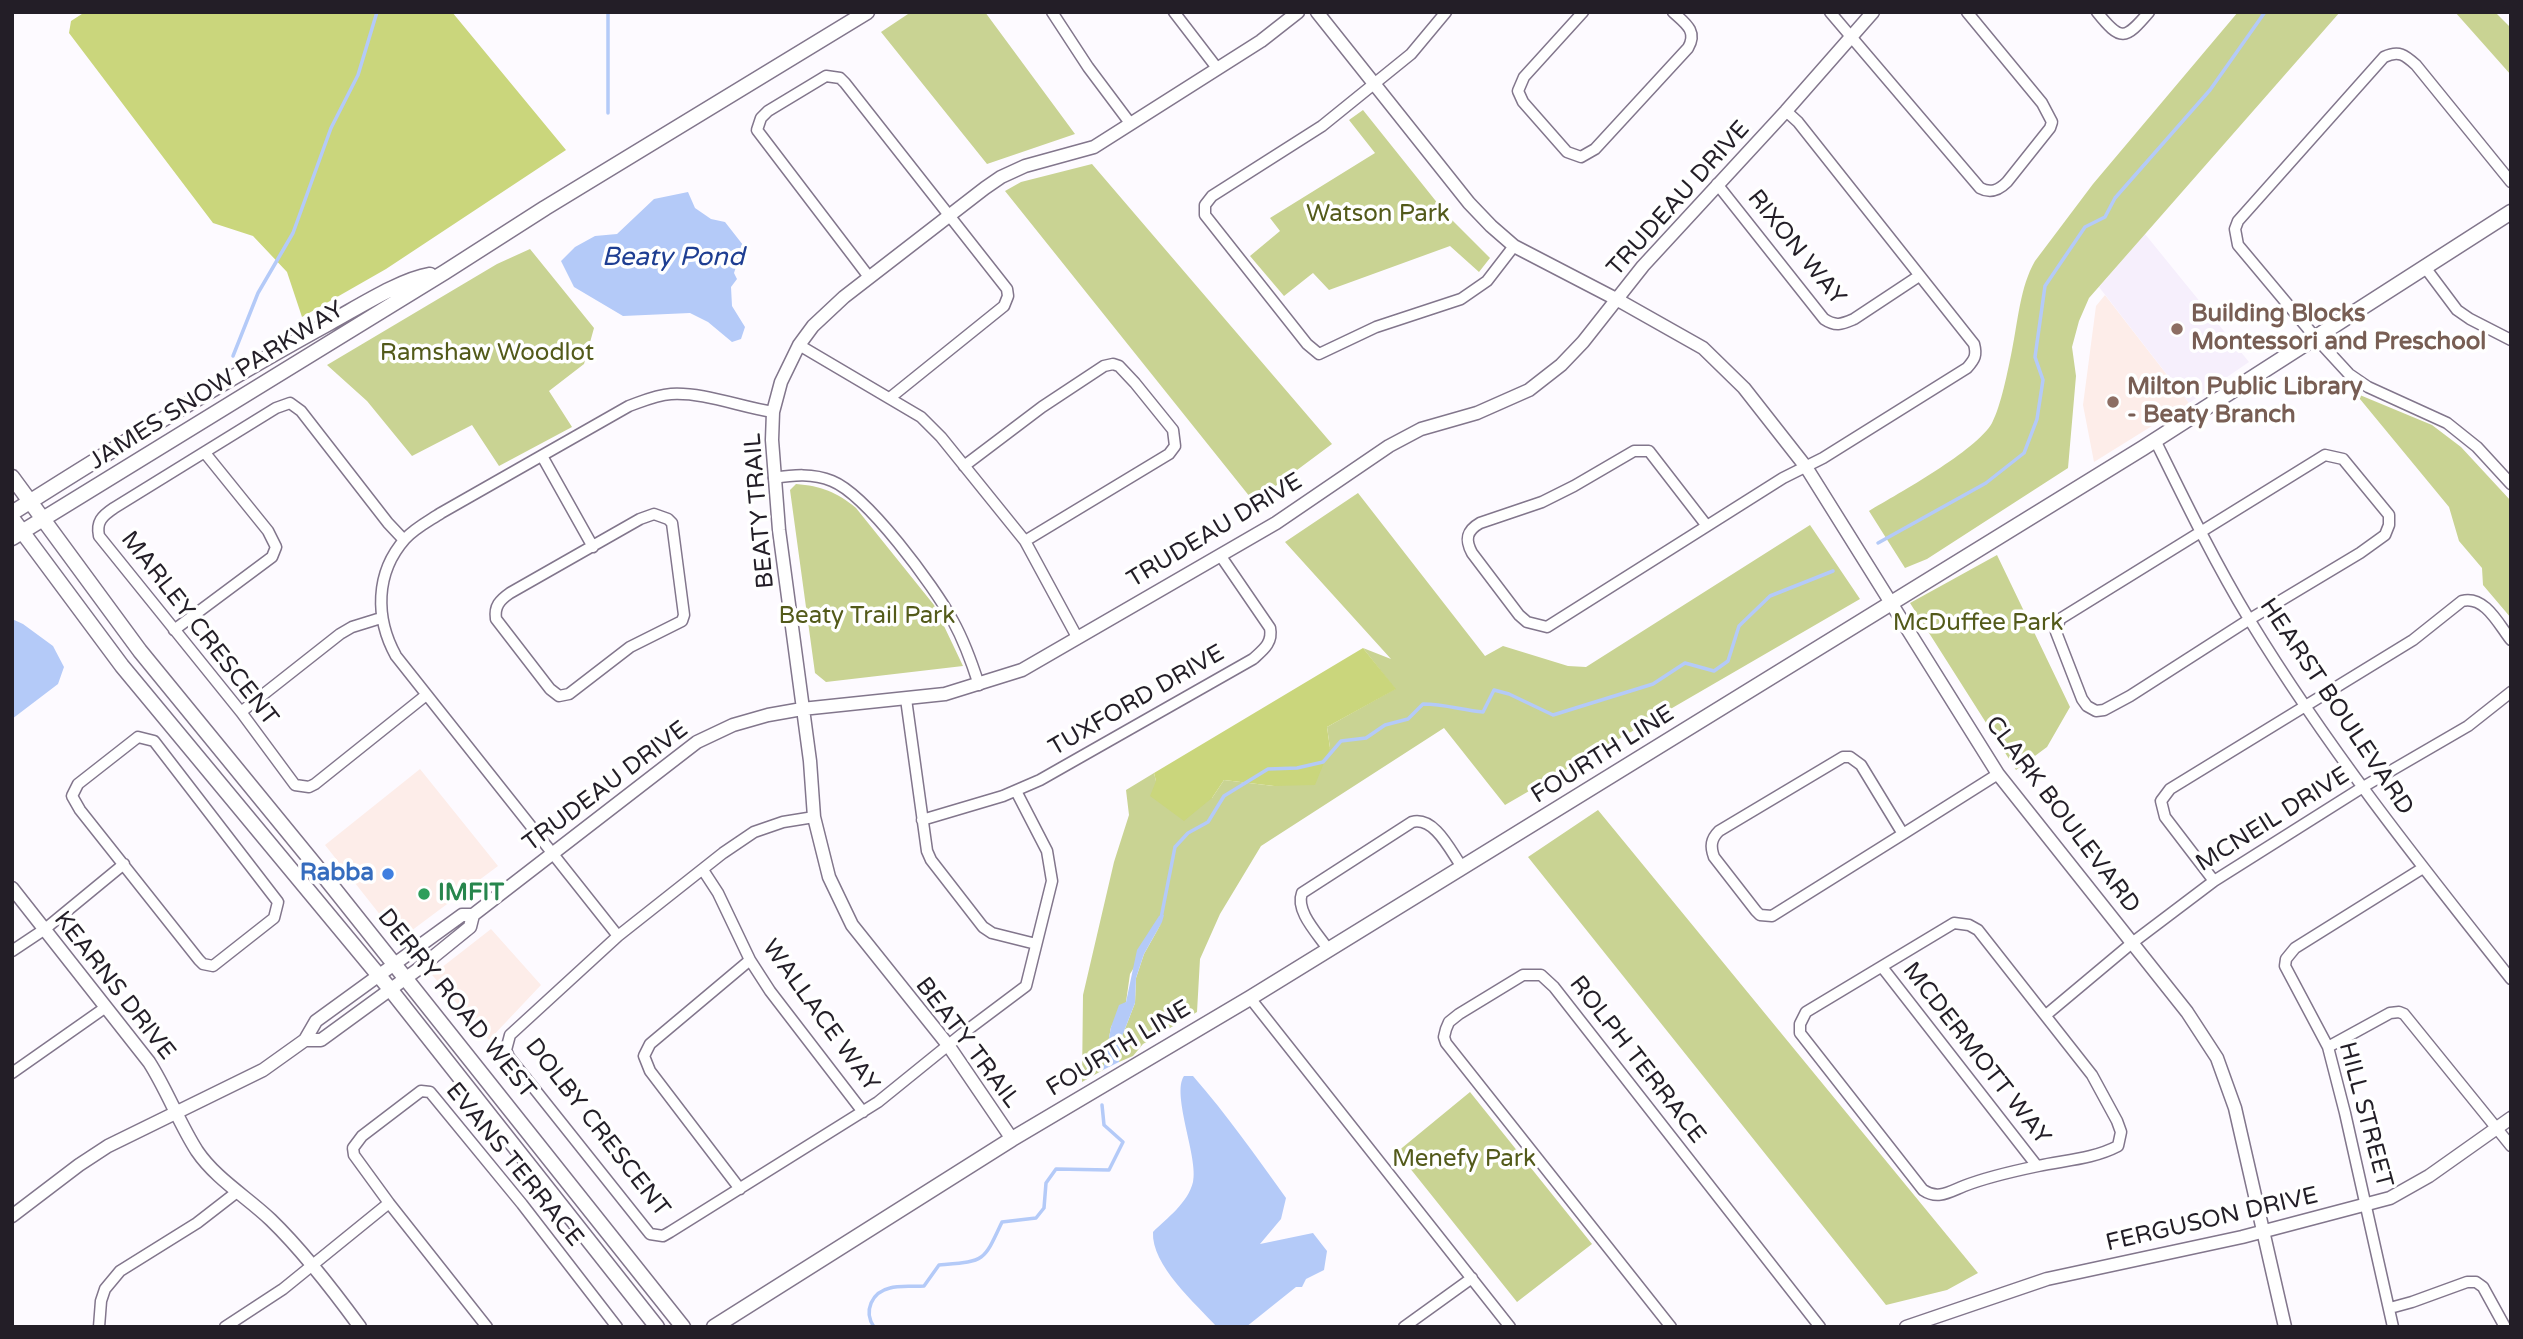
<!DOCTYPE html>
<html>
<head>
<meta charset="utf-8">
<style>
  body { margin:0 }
  #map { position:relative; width:2523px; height:1339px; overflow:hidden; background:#fdfaff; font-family:"Varela Round",sans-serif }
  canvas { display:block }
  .frame { position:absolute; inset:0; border:14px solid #231e27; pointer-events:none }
</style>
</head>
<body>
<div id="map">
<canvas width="2523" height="1339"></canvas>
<div class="frame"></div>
</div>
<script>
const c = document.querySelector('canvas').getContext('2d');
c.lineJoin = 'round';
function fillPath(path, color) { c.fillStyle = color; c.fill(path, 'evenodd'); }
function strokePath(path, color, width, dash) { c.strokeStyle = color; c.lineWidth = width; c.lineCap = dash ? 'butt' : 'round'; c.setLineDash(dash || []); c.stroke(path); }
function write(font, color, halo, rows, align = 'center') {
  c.font = font + ' "Varela Round",sans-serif'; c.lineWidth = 7; c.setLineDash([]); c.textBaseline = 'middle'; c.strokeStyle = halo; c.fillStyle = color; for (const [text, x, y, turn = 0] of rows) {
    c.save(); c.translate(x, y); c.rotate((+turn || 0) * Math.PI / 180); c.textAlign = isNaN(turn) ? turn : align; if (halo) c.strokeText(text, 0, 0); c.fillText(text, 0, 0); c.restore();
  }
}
fillPath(new Path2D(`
  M2105 295 2189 403 2094 462 2083 405 2096 306Z
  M420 769 498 866 407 934 396 935 325 845Z
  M491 929 541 985 489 1040 432 975Z`), '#fdede9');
fillPath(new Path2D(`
  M2145 234 2249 362 2189 403 2099 287Z`), '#f6effc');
fillPath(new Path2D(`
  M911 12H985L1075 134 987 164 881 32Z
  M2238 12H2340L2089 298 2079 321 2072 347 2076 376 2068 468 1927 559 1905 568 1869 511C1899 493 1976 451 1992 423 2001 406 2008 370 2012 350 2018 321 2020 287 2035 261L2093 184Z
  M2455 12H2495L2511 28V75Z
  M1363 110 1447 215 1490 258 1479 272 1450 246 1329 290 1313 273 1284 296 1250 256 1280 231 1270 218 1375 153 1349 120Z
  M1092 164 1332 444 1254 502 1005 191 1021 182Z
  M530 249 594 328 584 364 549 391 572 427 499 466 472 425 412 456 367 401 327 365 497 264Z
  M2355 393 2432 425 2461 447 2511 501V618L2483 585 2482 568 2459 541 2449 507Z
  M796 484C821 486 837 492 856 508L934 605 963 666 826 682 815 673 790 490Z
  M1358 493 1485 656 1503 646 1568 666 1586 667 1810 525 1860 599 1505 805 1444 728 1261 846 1220 914 1200 959 1197 1012 1143 1044 1133 1056 1119 1062 1121 1039 1135 1003 1136 978 1144 954 1162 922 1130 974 1126 1002 1111 1027 1103 1070 1082 1082 1083 995 1114 862 1129 815 1126 790 1154 773 1156 781 1212 798 1224 780 1274 786 1330 748 1327 727 1395 689 1363 648 1391 659 1285 542Z
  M1997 555 2070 707 2047 747 2016 770 1910 603Z
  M1598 810 1978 1273 1947 1290 1886 1305 1528 857Z
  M1470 1092 1592 1244 1517 1302 1397 1152Z`), '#c9d393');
fillPath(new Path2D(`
  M85 12H452L566 150 386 269 302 317 287 272 253 236 213 223 69 33 71 21Z
  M1363 648 1396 689 1327 727 1330 748 1315 785 1274 786 1224 780 1212 798 1184 821 1150 796 1156 781 1154 773Z`), '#cad67c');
fillPath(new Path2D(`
  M688 192 695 208 711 219 725 222 743 245 734 273 737 279 731 287 732 306 745 327 741 339 732 342 708 322 690 313 623 316 574 287 561 261 575 247 595 236 617 234 654 199Z
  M12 619 23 624 53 646 64 667 58 684 12 719Z
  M1164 915 1162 922 1144 954 1136 978 1135 1003 1121 1039 1119 1062 1103 1070 1111 1027 1119 1005 1126 1002 1137 950 1159 916Z
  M1184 1076H1193C1227 1115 1256 1156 1286 1198L1281 1219 1260 1244 1313 1233 1327 1251 1324 1270 1306 1279 1302 1287H1296L1246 1327H1217C1196 1304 1151 1265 1153 1232 1167 1218 1188 1203 1193 1182 1199 1159 1171 1094 1184 1076Z`), '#b4caf8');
strokePath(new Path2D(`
  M608 113V12
  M233 356 258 293 293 233 331 128 358 75 377 12
  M1878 543 1986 483 2024 453 2037 419 2043 380 2035 357 2045 286 2085 227 2105 217 2115 198 2210 90 2265 12
  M1161 918 1175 847 1188 833 1208 822 1224 796 1268 769 1297 768 1323 762 1341 741 1366 738 1385 725 1408 719 1423 704C1444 704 1462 710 1483 712L1494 690 1509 694 1553 715 1653 684 1685 663 1714 671 1728 661 1739 626 1770 596 1833 571
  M874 1327C863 1311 872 1292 890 1288 899 1285 913 1287 924 1286L939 1265C985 1261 983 1263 1002 1222L1036 1218 1044 1208 1046 1183 1056 1169 1109 1170 1123 1142 1104 1125 1102 1105`), '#b4caf8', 3.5);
const minor = new Path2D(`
  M1052 12 1088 67 1130 123
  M1174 12 1217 68
  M1446 12 1411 54 1322 126 1212 196 1205 205V215L1307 344 1319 354 1376 327 1461 299 1487 281 1514 246
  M1583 12 1524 77 1518 91 1523 102 1567 152 1581 157 1595 149 1688 48C1698 31 1685 23 1673 12
  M1830 12 1980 188C1991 194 1999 190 2007 182L2050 128 2052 122 2042 103 1967 12
  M2097 12C2121 42 2125 40 2149 12
  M2511 182 2416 65C2405 55 2399 50 2384 57L2238 221 2235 229 2238 245 2315 337 2349 374 2368 387 2447 423 2477 447 2511 484
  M1717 184 1824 319C1836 327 1842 324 1854 319L1919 276
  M2424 266 2457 310 2470 319 2511 340
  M869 277 757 130 761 118 768 111 826 76 840 78 845 83 1007 289 1008 296 1004 306 891 397
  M799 345 921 417 941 437 1025 541 1077 637
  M2155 440C2185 501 2214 561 2249 619 2326 746 2419 863 2511 979
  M2325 455 2343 459 2389 515V525L2385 535 2360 553 2250 619 2130 696 2104 710 2096 711 2087 706 2082 699 2056 632 2060 619Z
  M542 456 593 547
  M964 466 1042 407 1104 366 1113 364 1119 366 1135 383 1173 430 1175 446 1169 454 1025 541
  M774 478C793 475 813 473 832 481 867 495 934 586 953 621 964 641 972 663 979 685
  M654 514 668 519 672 523 684 615 682 621 630 647 569 694 559 696 550 689 496 619C494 606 500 600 510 593L640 519Z
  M1707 526 1649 451H1634L1574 486 1542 502 1480 523C1466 531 1465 540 1472 553L1519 615 1527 622 1547 627 1783 478 1823 458 1967 368C1975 359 1977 355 1974 344L1798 122 1786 111
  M404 540 388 523 301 411 290 403 276 408 114 508C102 516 96 522 99 536L241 712 295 785 309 787 315 784 425 696
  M174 630 272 557 276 547 268 531 205 453
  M906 699 927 851 931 860 983 927 992 933 1036 944
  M241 712 340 634 352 627 381 618
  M138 737 154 741 278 902 274 918 213 966 203 964 199 960 80 810 72 796 78 784Z
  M814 817 783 822 754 832 723 853 618 936 510 1035 506 1050 509 1057 650 1234 663 1236 670 1232 878 1102 962 1034 1026 986 1052 881 1047 851 1016 791
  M922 820 1003 796 1040 780 1253 659C1263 650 1273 643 1270 628L1220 555
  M1903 834 1772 916 1760 915 1756 911 1714 857C1710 846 1711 839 1719 831L1843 757H1850L1861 765 1903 834 1998 774
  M703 870 718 893 750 960 770 991 863 1112
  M2214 881 2165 817 2161 801 2170 789 2413 640 2462 601C2485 595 2499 625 2511 640
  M1954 923 1969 925 1978 930 2092 1075 2117 1121 2121 1132 2118 1146C2093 1159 2066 1160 2038 1166 2014 1171 1987 1177 1964 1186 1949 1192 1938 1200 1923 1190L1800 1033V1024L1806 1012Z
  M618 936 396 656C375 618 375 573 405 539 415 528 429 521 441 513L629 406C643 401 656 395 671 394 704 392 740 407 773 412
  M1328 949C1318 934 1295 911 1302 893L1412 822C1435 816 1451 852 1462 867
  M12 951 45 929 124 864
  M1882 967 2037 1166
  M1250 998 1510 1327
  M2046 1015 2132 943 2214 881 2363 787 2468 726 2511 692
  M2328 1047 2390 1013 2399 1012 2404 1014 2511 1146
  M12 1073 106 1007
  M740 1189 650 1071 644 1056 650 1044 750 960
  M2390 1308 2412 1302 2467 1282H2476L2483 1287 2505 1327
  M99 1327 101 1301 105 1289 120 1271 197 1223 237 1192
  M225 1327 283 1289 389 1203
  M487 1327 389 1203 354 1155 353 1148 362 1136 421 1091 430 1092 435 1098 522 1204 617 1327
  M1404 1327 1472 1278
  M1671 1327 1446 1043 1444 1037 1446 1029 1449 1022 1459 1014 1523 975H1541L1554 987 1820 1327
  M2393 1327 2345 1113 2328 1047 2285 966 2286 959 2295 948 2423 868`);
const tertiary = new Path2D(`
  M1317 12 1469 203 1491 226 1514 246 1618 300 1703 348 1744 388 1806 467 1998 774 2187 1012 2217 1058 2235 1108 2285 1327
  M12 888 149 1062C167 1090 179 1123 197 1151 216 1179 247 1197 271 1220 304 1252 333 1290 360 1327
  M305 1040H321L417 970 470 927 473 915 697 742 733 725 768 715 802 709 945 694 1022 670 1276 523 1389 446 1421 429 1477 413 1529 390 1561 365 1583 342 1643 266 1786 111 1873 12
  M1012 1139 948 1045 852 925 829 877 814 817 810 761 779 530 772 440 773 412 781 382 799 345 813 326 844 297 985 188 1001 177 1025 166 1094 147 1261 41 1298 12
  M12 1216 79 1165 108 1146 263 1070 305 1040 316 1021 462 915H473
  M1906 1327 2047 1279 2242 1237 2390 1198 2429 1176 2511 1118`);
const secondary = new Path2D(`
  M12 477 140 651 320 871 683 1327
  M12 513C116 447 221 382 329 323 357 308 400 280 430 275
  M12 518 122 666 390 989 657 1327
  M12 538 445 272 545 208 867 12
  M714 1327 1012 1139 1250 998 2143 448 2511 212`);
strokePath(minor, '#82768c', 13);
strokePath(tertiary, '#82768c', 15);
strokePath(secondary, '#82768c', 17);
strokePath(minor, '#fff', 10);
strokePath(tertiary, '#fff', 12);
strokePath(secondary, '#fff', 14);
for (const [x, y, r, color] of [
  [2177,329,7,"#8d6e63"],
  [2113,402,7,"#8d6e63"],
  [388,874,7,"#3f7fe0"],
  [424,894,7,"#2e9e5b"]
]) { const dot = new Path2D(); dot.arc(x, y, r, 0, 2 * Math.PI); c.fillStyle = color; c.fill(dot); strokePath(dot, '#fff', 2.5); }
write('24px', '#231e27', '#fff', [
  ["TRUDEAU DRIVE",1679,199,-48],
  ["RIXON WAY",1796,248,51],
  ["JAMES SNOW PARKWAY",217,386,-32],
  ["BEATY TRAIL",760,511,-95],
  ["TRUDEAU DRIVE",1215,531,-31],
  ["MARLEY CRESCENT",199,629,52],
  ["TUXFORD DRIVE",1137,701,-30],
  ["HEARST BOULEVARD",2336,707,56],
  ["FOURTH LINE",1603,755,-32],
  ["TRUDEAU DRIVE",606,787,-37],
  ["CLARK BOULEVARD",2062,815,53],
  ["MCNEIL DRIVE",2273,820,-32],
  ["KEARNS DRIVE",114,986,52],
  ["DERRY ROAD WEST",456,1004,51],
  ["WALLACE WAY",820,1016,54],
  ["BEATY TRAIL",967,1043,53],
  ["FOURTH LINE",1119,1049,-31],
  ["MCDERMOTT WAY",1976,1054,52],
  ["ROLPH TERRACE",1637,1060,52],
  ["HILL STREET",2365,1115,75],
  ["DOLBY CRESCENT",597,1128,52],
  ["EVANS TERRACE",514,1165,51],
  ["FERGUSON DRIVE",2212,1220,-13]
]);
write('24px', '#535a1a', '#fff', [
  ["Watson Park",1378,215],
  ["Ramshaw Woodlot",487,354],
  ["Beaty Trail Park",867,617],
  ["McDuffee Park",1978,624],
  ["Menefy Park",1464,1160]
]);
write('bold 24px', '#785e54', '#fff', [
  ["Building Blocks",2191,315],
  ["Montessori and Preschool",2191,343],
  ["Milton Public Library",2127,388],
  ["- Beaty Branch",2127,416]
], 'left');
write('bold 24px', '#366cbe', '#fff', [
  ["Rabba",374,874]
], 'right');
write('bold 24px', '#27864d', '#fff', [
  ["IMFIT",438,894]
], 'left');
write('italic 26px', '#1e3e92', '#fff', [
  ["Beaty Pond",673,258]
]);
</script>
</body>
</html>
